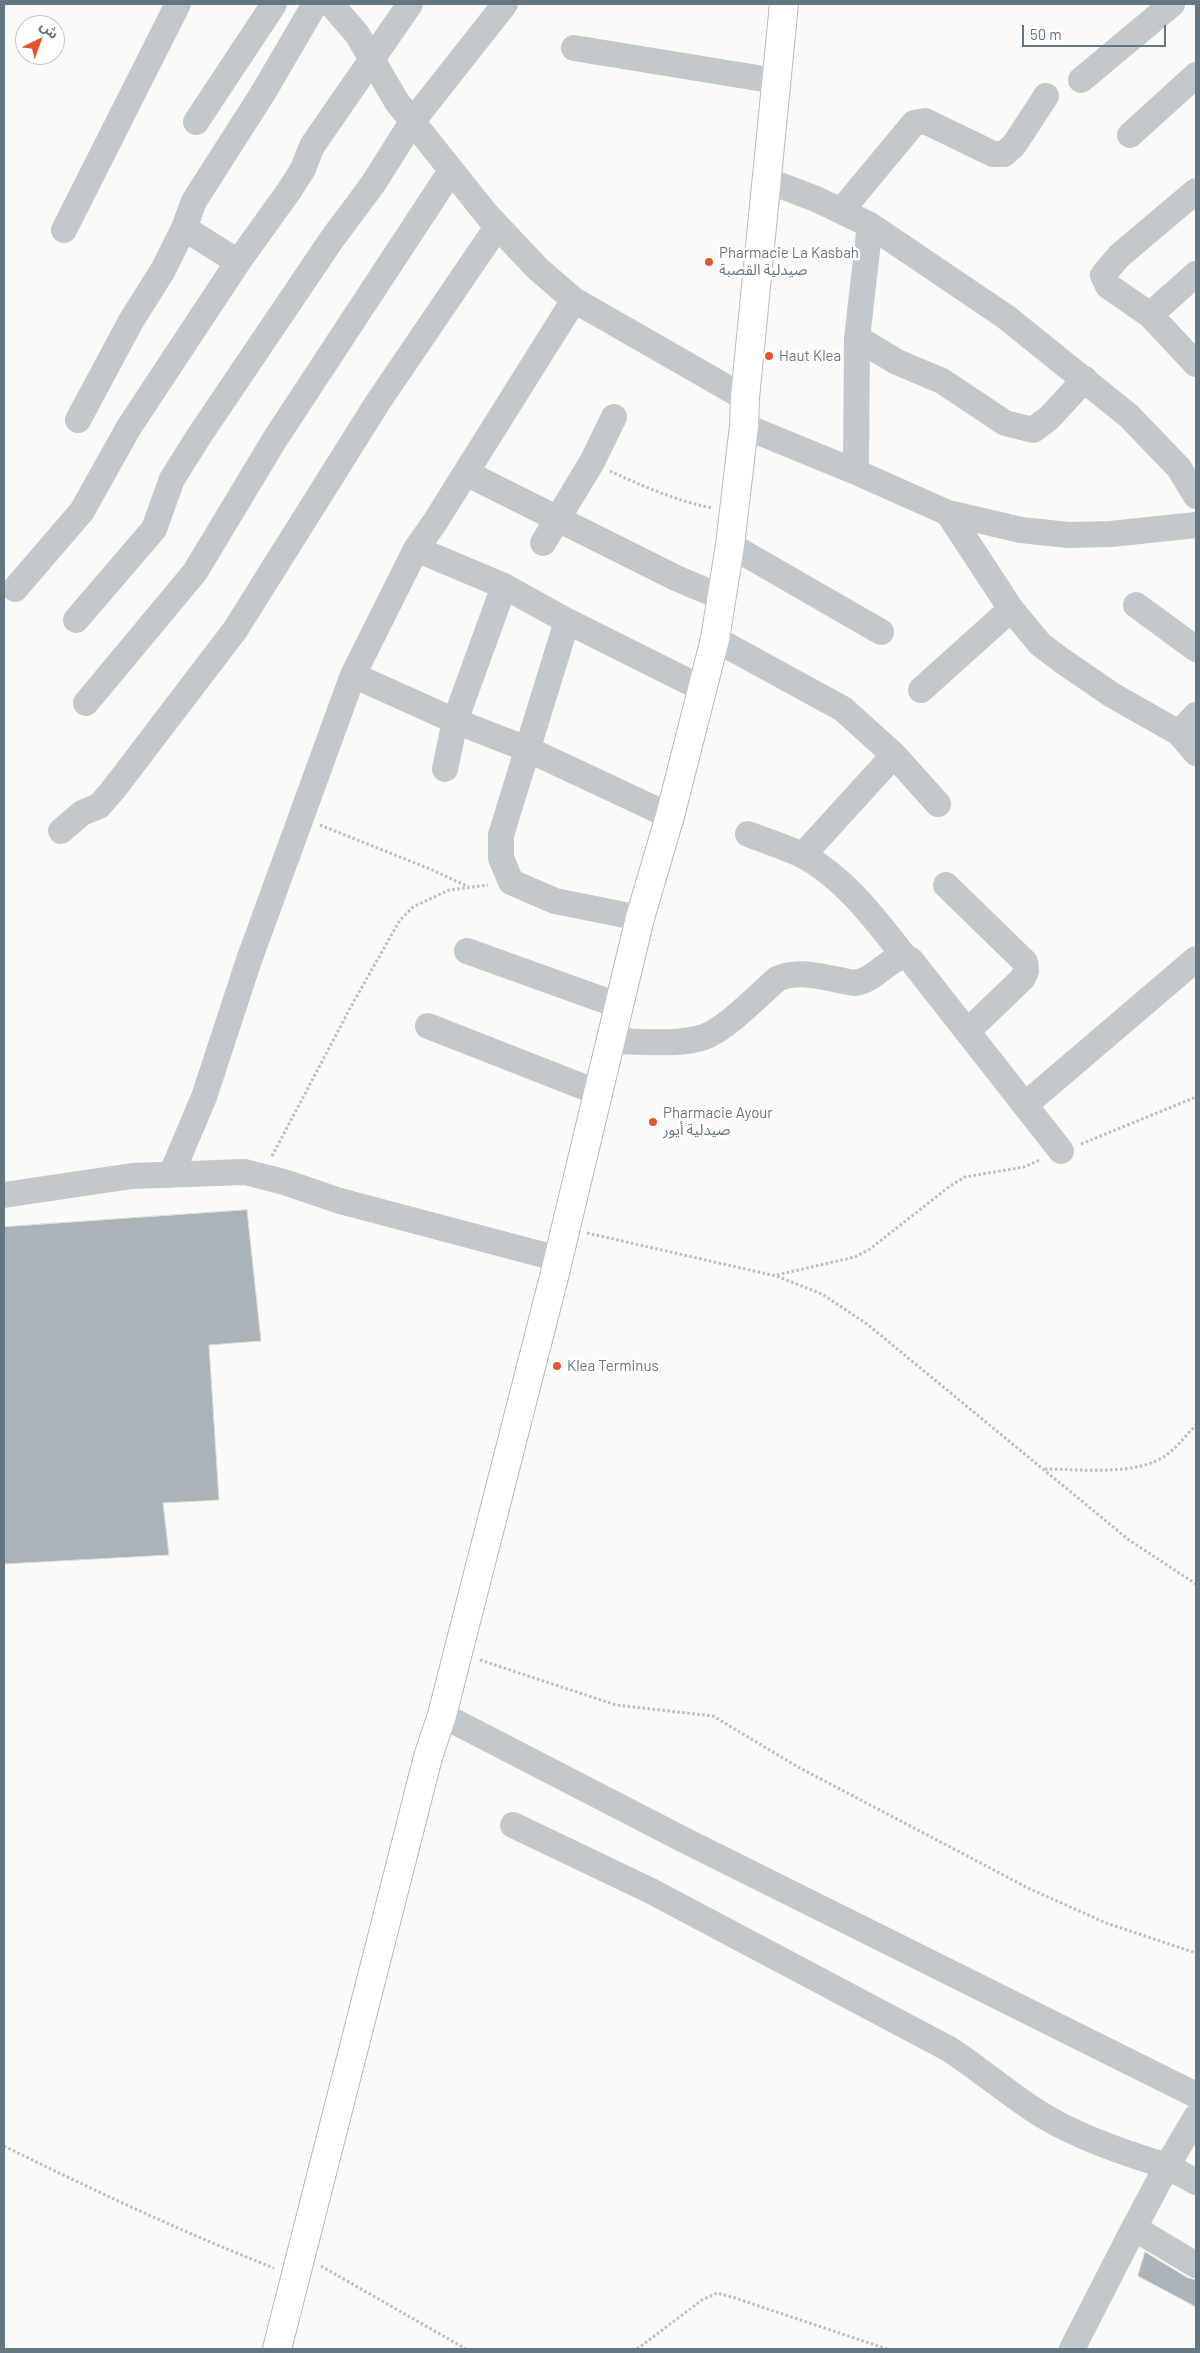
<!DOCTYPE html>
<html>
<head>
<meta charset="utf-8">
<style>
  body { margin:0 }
  #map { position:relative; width:1200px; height:2353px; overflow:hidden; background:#fafaf8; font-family:Barlow,"Noto Sans Arabic",sans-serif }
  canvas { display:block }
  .frame { position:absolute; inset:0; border:5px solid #657683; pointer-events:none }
  .north { position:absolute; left:15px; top:15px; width:50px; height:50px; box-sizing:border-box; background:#fff; border:1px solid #c1c8cd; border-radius:50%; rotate:42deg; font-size:14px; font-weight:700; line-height:20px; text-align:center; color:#657683 }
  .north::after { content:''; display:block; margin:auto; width:18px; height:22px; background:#e4572e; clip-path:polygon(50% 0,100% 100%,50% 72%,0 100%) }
  .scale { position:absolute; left:1022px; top:25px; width:144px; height:22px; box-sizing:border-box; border:2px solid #657683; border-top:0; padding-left:6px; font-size:15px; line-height:18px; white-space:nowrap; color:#657683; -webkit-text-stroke:4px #fff; paint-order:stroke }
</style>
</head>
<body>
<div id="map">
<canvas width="1200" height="2353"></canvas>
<div class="frame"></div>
<div class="north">ش</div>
<div class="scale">50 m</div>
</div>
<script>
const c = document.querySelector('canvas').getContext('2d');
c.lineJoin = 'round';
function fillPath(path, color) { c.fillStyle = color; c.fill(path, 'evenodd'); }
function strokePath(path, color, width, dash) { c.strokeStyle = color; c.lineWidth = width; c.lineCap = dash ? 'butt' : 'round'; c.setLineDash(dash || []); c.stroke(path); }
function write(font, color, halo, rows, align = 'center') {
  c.font = font + ' Barlow,"Noto Sans Arabic",sans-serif'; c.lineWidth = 5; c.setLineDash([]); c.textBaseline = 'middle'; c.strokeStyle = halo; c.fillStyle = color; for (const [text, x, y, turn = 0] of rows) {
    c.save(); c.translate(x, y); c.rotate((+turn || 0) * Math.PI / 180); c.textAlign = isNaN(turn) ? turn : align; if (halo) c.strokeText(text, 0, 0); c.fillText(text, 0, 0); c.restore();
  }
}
const building = new Path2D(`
  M247 1210 261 1341 209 1345 219 1500 163 1503 169 1555 4 1564V1227Z
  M1145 2252 1188 2278 1196 2280V2307L1138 2276Z`);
fillPath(building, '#aab3b9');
strokePath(building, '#dcdcda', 1);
const major = new Path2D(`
  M277 2349 428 1757 442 1715 554 1277 640 918 670 816 715 639 730 545 744 426 745 398 784 4`);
strokePath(major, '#b5babe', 30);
strokePath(new Path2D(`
  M610 471C642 486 677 501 712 508
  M320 825 430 869 469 887
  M1081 1144 1196 1097
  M272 1156 354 1001 400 920 413 907 449 890 488 885
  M587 1233 776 1276 822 1294 867 1324 1129 1540 1196 1584
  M777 1275 855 1257 870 1249 950 1186 965 1177 1024 1167 1040 1160
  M1045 1469C1081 1469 1140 1477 1169 1453 1179 1445 1187 1434 1196 1425
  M480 1660 616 1705 713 1716 798 1767 1030 1889 1106 1923 1196 1953
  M4 2146C93 2190 182 2232 274 2268
  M321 2266 466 2349
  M637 2349 702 2300 717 2293 735 2298 887 2349`), '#bbbfc2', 3, [2.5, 2.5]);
strokePath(new Path2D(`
  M331 4 357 34 397 102 487 215 538 269 574 300 745 398
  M574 48 776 81
  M1081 80 1172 4
  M196 122 274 4
  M1130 135 1196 75
  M766 180 816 199 870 225 1006 317 1129 416 1179 468 1196 496
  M1196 191 1119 256 1103 275 1108 286 1150 315 1196 364
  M841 211 914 123 925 121 993 154H1004L1014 145 1046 96
  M184 228 194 201 263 93 315 4
  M64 230 178 4
  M1150 315 1196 274
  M857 338 897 362 942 381 1005 423 1033 430 1049 418 1085 379
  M78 420 131 321 163 270 184 228 238 262
  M744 426 856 472 948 513 1021 530 1068 535 1111 534 1196 525
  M856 472 857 338 870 225
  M466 473 676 578 723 598
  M948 513 1011 609 1040 644 1061 660 1112 695 1179 733 1196 753
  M543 543 592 462 614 417
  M730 545 881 632
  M416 549 504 586 567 621 701 688
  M15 589 82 511 129 427 238 262 289 191 303 169 312 146 410 4
  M1136 605 1196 649
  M76 620 154 529 172 479 199 436 332 239 373 184 412 122 505 4
  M567 621 501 835V858L511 882 555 901 640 918
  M715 639 843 709 894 755 938 804
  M353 675 455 721 527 749 670 816
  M921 690 1011 609
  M86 703 195 572 275 439 451 171
  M1179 733 1196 715
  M445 769 455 721 504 586
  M61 831 82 813 99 806 113 790 235 630 378 402 497 227
  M748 834C766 841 785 847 802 855 844 877 875 919 904 956
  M803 855 894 755
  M946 885 1025 962 1026 971 1023 978 968 1031
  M467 951 620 1006
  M428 1026 599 1093
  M611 1041C641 1041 676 1046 704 1037 726 1029 759 995 777 979 800 968 830 979 854 983 874 981 885 961 904 956L911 960 1061 1151
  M1025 1105 1196 959
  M171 1175 204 1097 249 960 353 675 416 549 435 522 574 300
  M4 1195 132 1176 245 1172 284 1182 340 1201 559 1259
  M442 1715 686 1841 1196 2095
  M513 1825 651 1891 949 2049C989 2075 1026 2110 1070 2130 1101 2145 1134 2156 1167 2166L1196 2117
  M1196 2182 1167 2166 1134 2228 1196 2265
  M1072 2349 1134 2228`), '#c3c8cc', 26);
strokePath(major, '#fff', 28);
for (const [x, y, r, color] of [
  [709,262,5,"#e4572e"],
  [769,356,5,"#e4572e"],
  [653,1122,5,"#e4572e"],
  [557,1366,5,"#e4572e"]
]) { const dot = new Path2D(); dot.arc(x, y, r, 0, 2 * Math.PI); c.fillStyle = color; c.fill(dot); strokePath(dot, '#fff', 2); }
write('15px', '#657683', '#fff', [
  ["Pharmacie La Kasbah",719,253],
  ["صيدلية القصبة",719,270],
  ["Haut Klea",779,356],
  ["Pharmacie Ayour",663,1113],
  ["صيدلية أيور",663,1130],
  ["Klea Terminus",567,1366]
], 'left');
</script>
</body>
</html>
